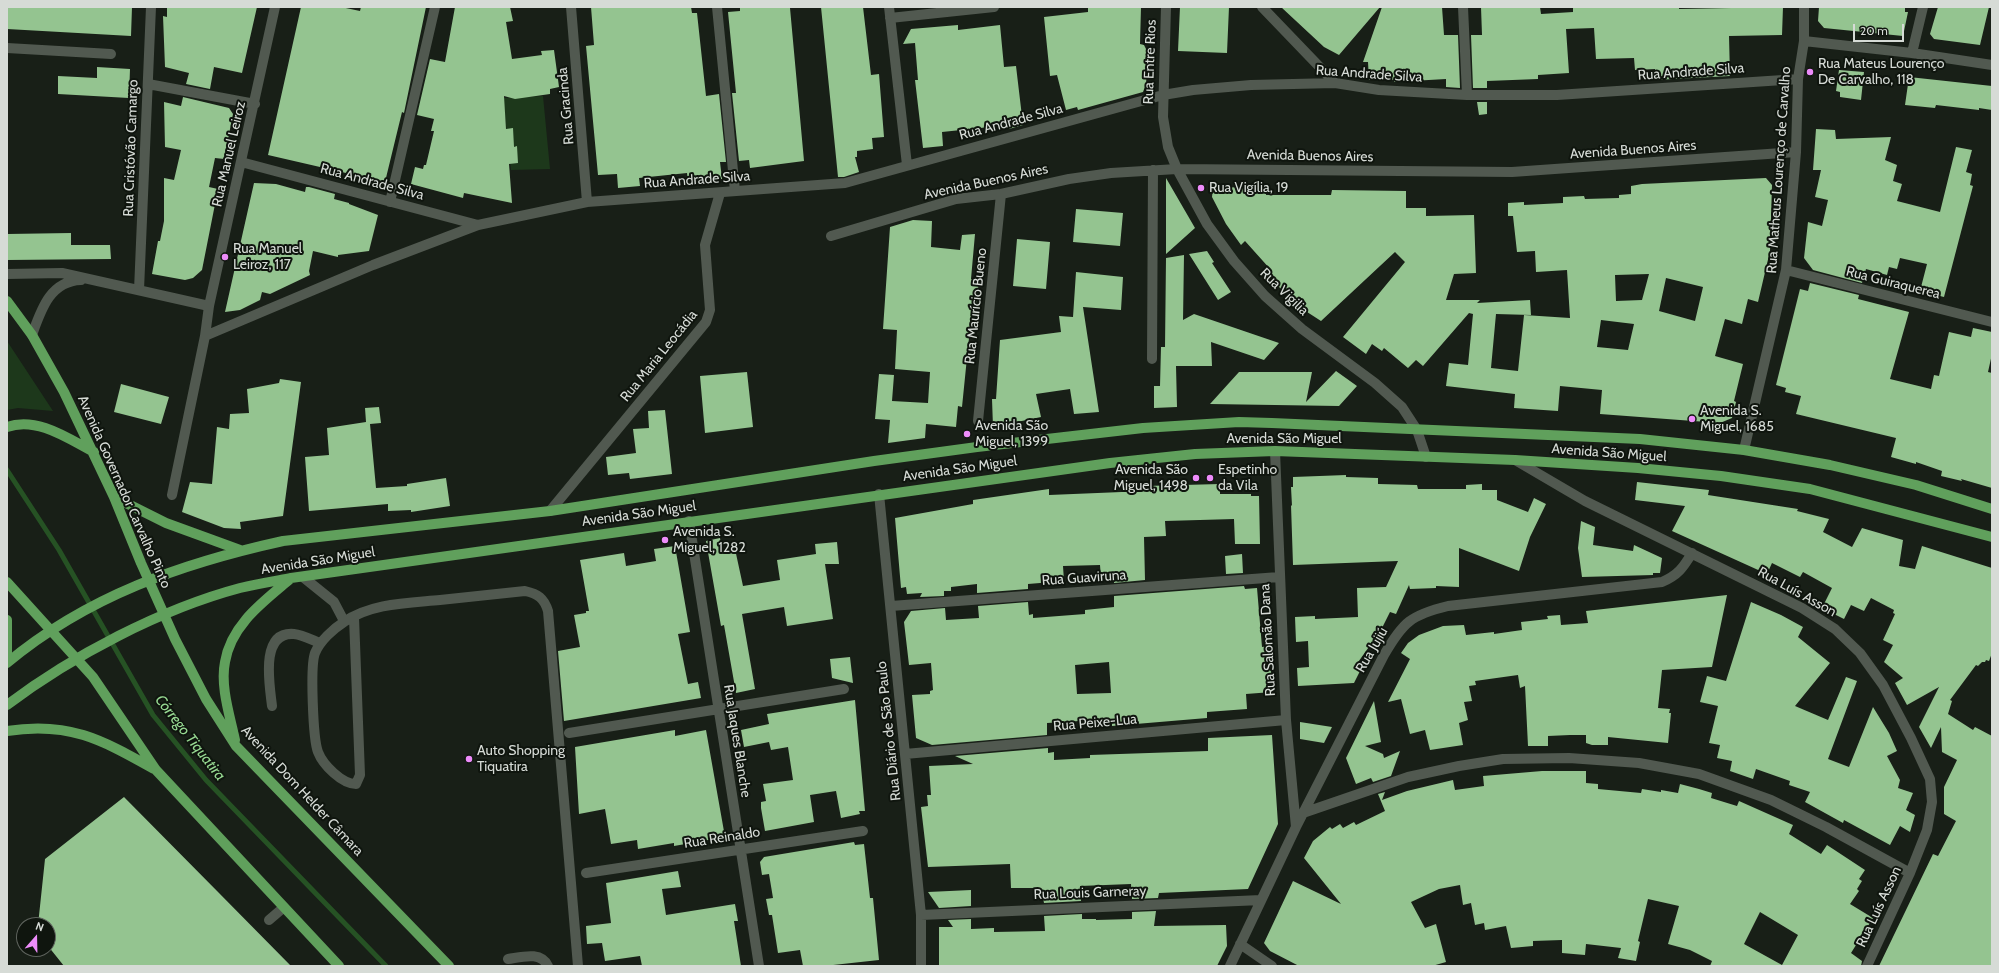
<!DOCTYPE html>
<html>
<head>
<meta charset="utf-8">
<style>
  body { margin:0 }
  #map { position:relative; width:1999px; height:973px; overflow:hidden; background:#181f17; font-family:Cabin,sans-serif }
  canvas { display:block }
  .frame { position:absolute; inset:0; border:8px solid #d6dbd6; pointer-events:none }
  .north { position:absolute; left:16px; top:917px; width:40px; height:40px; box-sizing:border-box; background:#0f150e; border:1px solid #5f645e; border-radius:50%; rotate:20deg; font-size:11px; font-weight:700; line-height:16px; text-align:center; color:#d6dbd6 }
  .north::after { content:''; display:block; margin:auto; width:14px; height:18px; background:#ed8cfa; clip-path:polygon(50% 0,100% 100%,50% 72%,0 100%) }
  .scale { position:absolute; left:1853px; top:24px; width:51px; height:18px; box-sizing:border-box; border:2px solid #d6dbd6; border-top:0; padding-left:5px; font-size:12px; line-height:14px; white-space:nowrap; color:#d6dbd6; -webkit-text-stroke:3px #0f150e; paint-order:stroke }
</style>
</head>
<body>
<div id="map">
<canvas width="1999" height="973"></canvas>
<div class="frame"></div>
<div class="north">N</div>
<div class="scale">20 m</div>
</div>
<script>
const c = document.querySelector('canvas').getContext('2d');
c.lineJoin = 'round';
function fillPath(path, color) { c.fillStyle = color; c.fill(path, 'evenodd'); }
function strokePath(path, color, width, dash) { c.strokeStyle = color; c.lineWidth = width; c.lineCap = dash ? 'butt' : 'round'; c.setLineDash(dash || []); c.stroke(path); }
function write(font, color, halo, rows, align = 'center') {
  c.font = font + ' Cabin,sans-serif'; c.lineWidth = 4; c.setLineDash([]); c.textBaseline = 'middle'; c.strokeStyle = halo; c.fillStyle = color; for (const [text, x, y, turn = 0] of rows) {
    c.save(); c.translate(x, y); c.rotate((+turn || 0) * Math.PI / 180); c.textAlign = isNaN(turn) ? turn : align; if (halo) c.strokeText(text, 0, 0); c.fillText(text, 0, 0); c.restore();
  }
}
fillPath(new Path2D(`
  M543 96 550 169 511 170 503 98Z
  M7 341 53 411 18 408 7 410Z`), '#1d381b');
strokePath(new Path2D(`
  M7 470 59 550 153 715 206 780 386 966`), '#265224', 5);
fillPath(new Path2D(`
  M7 7H132L131 36 7 29Z
  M167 7H257L242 73 214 67 210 89 186 84 189 73 165 67 163 16 167 17Z
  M301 7H341L360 11 361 7H426L404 113 402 112 385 182 268 155Z
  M455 7H510L513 21 506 22 512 59 542 55 541 51 554 50 559 87 550 89V94L515 99 504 96 506 129 513 128 514 147 517 146 518 163 509 164 512 203 464 193 463 198 411 184 415 167 423 169 424 165H426L434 131H431L434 119 417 115 430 59 445 62Z
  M591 7H691L692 13H697L706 96 719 94 726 162H720L722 179 688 182 687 173 639 178 640 186 618 188 617 174 598 175 586 46 594 45Z
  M740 7 790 8 804 161 750 168 749 160 739 161 732 93H736L728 12 740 11Z
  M821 7H863L871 75 879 74 884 137 872 138 873 149 857 151V157H855L859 172 844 177H838Z
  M1088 7H1141L1140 44 1144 45 1148 53 1146 84 1143 92 1078 110 1077 107 1066 110 1057 75 1050 76 1044 17 1088 12Z
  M1180 7H1229L1227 53 1178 51Z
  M1281 7H1380L1339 55 1324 47Z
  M1382 7H1442L1444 35H1458L1460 88 1446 87V79L1394 82V80L1383 79 1369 80 1368 62H1363Z
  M1481 7H1540L1541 14 1573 12V7H1679V9L1783 7 1782 35 1729 36 1730 76 1655 80V69L1635 70 1634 58 1596 59 1594 28 1566 29 1569 73 1538 75V79L1487 81V88H1473L1471 35H1482Z
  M1819 7H1905V12H1908L1903 36 1824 28 1818 21Z
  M1938 7H1989L1980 45 1934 39 1930 34Z
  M958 25V30L1000 25 1004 67 1016 66 1023 125 1009 129V125L942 132 943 146 923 148 915 80H918L915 43 903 44 911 29Z
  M97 67 130 69 129 98 58 94V76L97 78Z
  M1839 70 1864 72 1861 100 1840 97V92L1836 91Z
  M1909 77 1992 86V110L1979 108V110L1936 105 1935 108 1905 105Z
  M183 97 229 108 233 114 224 159 215 158 209 187 218 189 202 270 193 278 185 280 152 274 158 241H160L164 221V178L174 180 181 150 165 147 164 102 181 106Z
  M1477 102H1487V114L1479 115Z
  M1816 129 1835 130 1836 139 1891 137 1885 160 1897 165 1893 181 1902 184 1897 201 1940 212 1956 147 1972 150 1966 172 1972 174 1970 185 1973 186 1944 297 1920 291 1927 264 1900 258 1897 269 1889 267 1887 275 1866 269 1862 283 1813 270 1804 258 1808 222 1822 226 1828 200 1815 197 1821 170H1813Z
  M1166 178 1195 228 1166 254Z
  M1766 178 1772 185 1770 251 1758 302 1748 299 1742 324 1725 319 1715 356 1743 364 1734 401 1736 402 1732 418 1720 423 1600 414 1602 390 1560 386 1558 411 1514 408 1515 394 1446 386 1449 363 1468 365 1473 314 1469 313 1423 366 1416 360 1408 368 1384 348 1382 351 1372 344 1366 354 1343 337 1405 262 1395 252 1321 321 1304 310 1266 275 1271 270 1245 241 1241 245 1226 224 1212 197 1213 187 1266 188V195H1331L1332 190 1406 191V208H1426V216L1474 215 1476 273 1454 274 1446 300H1480L1477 303 1530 300 1531 315 1496 314 1491 368 1518 371 1524 315 1570 318 1567 270 1536 272 1535 251 1517 252 1513 216H1508V203L1524 202V205L1563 203V197L1584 196 1585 199 1619 198V195L1631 194V186L1642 184ZM1649 274 1642 300 1616 301 1615 275ZM1666 278 1703 287 1695 321 1659 311ZM1601 320 1634 324 1628 350 1597 347Z
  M254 183 276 184 305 192 306 187H309L335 194 334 199 349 203V204L378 215 369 251 338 255V257L313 251 309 271 310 275 270 294 262 292 260 300 240 310 225 312Z
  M1076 209 1123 213 1120 246 1073 242Z
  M913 220 932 221 931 247 960 250 962 235 975 234 971 279 979 280 975 318H971L962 407 958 406 956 427 926 424 925 438 888 443 890 420 875 419 879 374 894 375 892 401 928 403 930 372 895 369 897 330 883 329 890 227Z
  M71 233V245H110L111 259 7 260V234Z
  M1017 239 1050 242 1046 289 1013 286Z
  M1207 251 1214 262 1212 263 1231 292 1218 300 1189 254Z
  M1184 255 1183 320 1194 314 1279 343 1264 360 1211 342 1212 366H1176L1177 407 1154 408V386H1160L1161 347H1165L1166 258Z
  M1076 272 1123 277 1121 310 1083 307 1099 412 1074 414 1070 389 1036 394 1041 417 993 427 992 399H996L1000 340 1061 332 1059 316 1073 317Z
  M1810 283 1859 295 1858 299 1909 312 1890 379 1931 389 1934 375 1939 376 1949 332 1971 337 1973 328 1992 332V354L1988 372 1992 373V488L1961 479 1962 481 1941 476 1942 471 1916 462V464L1891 457 1896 438 1796 414 1801 396 1785 392 1786 388 1776 385 1800 289 1808 291Z
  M1336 371 1357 386 1339 406 1210 404 1239 372H1312L1306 402Z
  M747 372 753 427 705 433 700 376Z
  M280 379 301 382 283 516 240 522 241 529 224 528 182 512 190 482 212 484 217 427 229 429 230 414 249 413 247 389 279 383Z
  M121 384 169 397 161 424 114 412Z
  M379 407 381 423 370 424 376 488 407 486V484L446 478 450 506 411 512V510L388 511V504L309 511 305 457 329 455 327 428 366 422 365 408Z
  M665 410 672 474 630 479 629 473 608 475 606 457 636 453 633 429 649 428 648 411Z
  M1346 475V477L1378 478V484L1417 485 1418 489H1466V485L1482 484V490H1497V500L1528 512 1534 498 1546 504 1530 537 1519 571 1459 548V587L1436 586V588L1410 589 1409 585 1396 614 1390 612 1381 630 1356 665H1363L1354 683 1298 686 1297 668 1309 667 1308 641 1296 642 1295 617 1315 616V619L1358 617 1357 588 1386 587 1398 561 1293 565 1291 505 1292 506 1291 487H1293V477Z
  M1637 482 1709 490 1708 495 1798 509 1797 511 1829 519 1823 532 1852 547 1862 528 1903 540 1899 566 1915 569 1922 546 1992 568V653L1989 661 1986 660 1985 662H1982L1978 666 1976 665 1950 700 1952 701 1948 714 1973 730 1975 727 1992 736V966H1879L1933 854 1938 856 1956 821 1944 814V787L1957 760 1942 752 1941 727 1931 748 1919 727 1939 687 1907 705 1895 683 1903 678 1884 662 1893 645 1883 640 1895 614 1893 613 1894 610 1871 598 1864 611 1851 605 1844 619 1822 608 1832 588 1803 572 1800 577 1772 563 1767 574 1672 531 1685 506 1635 500Z
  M1220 484V494H1251V496H1259L1260 544H1235L1234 519 1165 521 1166 536 1144 537 1145 580 1114 583V577L1101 578 1100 565 1063 566 1064 581 1028 584V589L977 593V584L951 587V591H944V596L920 597 922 593 907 594 906 587 901 588 895 518 973 504V500L1049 489V495L1146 491V486Z
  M1581 521 1595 527 1593 545 1633 551 1634 545 1662 558 1660 573H1653V575L1582 577 1578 548Z
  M720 538 722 551 735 549 743 586 780 580 777 560 816 554 815 544 837 542 839 564H825L833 619 787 626 784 607 742 614 755 689 736 693 724 625 721 626 706 541Z
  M675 546 690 632 678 634 688 684 698 682 701 698 564 721 558 651 580 647 574 615 586 613V611H589L580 560 624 553 626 566 656 561 654 549Z
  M1242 554 1243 573 1226 574 1225 556Z
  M1244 586 1245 589 1257 588 1262 647 1270 646 1272 692 1246 694 1247 709 1207 712V718L1112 726V719L1047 723V735L932 745 916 738 912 695 930 694V691L933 690 931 663 909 665 904 622 911 611 945 608 946 620 979 618 978 606 1028 602 1029 615 1033 614V618L1085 614V610L1114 607V596ZM1109 662 1111 693 1077 694 1075 665Z
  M1727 595 1712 667 1662 670 1658 708 1670 709 1669 713H1671L1668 743 1608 737V745H1592L1586 743V735H1570L1548 736V746H1528L1525 686 1520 688 1518 675 1475 681 1476 685 1469 686 1472 701 1464 702 1468 720 1459 723 1463 745 1430 750 1425 730 1410 734 1401 699 1388 702 1410 659 1401 653 1408 643 1419 635 1443 626 1464 625 1466 635 1494 632V634L1522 630 1521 622 1548 619 1547 616 1560 615 1561 625 1588 623 1586 611Z
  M1751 602 1781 615 1803 627 1798 637 1830 663 1795 706 1828 720 1846 677 1857 681 1828 759 1849 767 1873 707 1889 733 1897 751 1887 756 1900 780 1898 788 1913 793 1906 810 1915 815 1910 832 1900 826 1890 845 1844 820 1843 823 1805 802 1810 792 1789 785 1790 781 1756 769 1753 779 1730 771 1732 761 1717 758 1720 745 1709 743 1718 706 1700 702 1707 676 1726 681Z
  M850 657 853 683 832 678 830 659Z
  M855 700 865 811H859L860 814 841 818 836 791 810 795 814 822 765 831 761 808V802L766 801 763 784 793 780 788 747 771 750 769 742 744 747 741 730 769 724 767 714Z
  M1374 701 1381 742 1365 746 1383 754 1384 758 1400 751 1391 776 1373 782 1371 778 1356 784 1346 758Z
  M1300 722 1332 727 1324 743 1300 739Z
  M675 730V736L706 730 725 837 674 846V843L638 849 637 840 611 844 605 809 579 814 575 747Z
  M1272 735 1278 824 1248 889 1159 893 1158 898 1132 899 1131 884 1080 886 1081 901 1044 903 1041 888H1011L1010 864 928 867 921 807 928 806 927 795H931L929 766 973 764 955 756 1048 748V753L1054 752V760L1090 758V755L1208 751V738Z
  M1542 771H1586V783L1598 784V789L1641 793 1642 789 1661 792V790L1678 793 1680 784 1699 789 1712 793 1711 798 1737 806 1739 801 1793 825 1789 834 1821 854 1827 845 1865 870 1859 879 1862 881 1857 889 1859 891 1850 904 1873 918 1851 953 1862 961 1861 966H1710L1712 961 1690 950 1668 944 1679 906 1648 899 1638 941 1640 942 1636 961 1618 958 1621 948 1586 944 1585 955 1562 953V940L1533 941V946L1511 948 1506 926 1485 930 1484 923 1475 925 1471 903 1463 905 1460 885 1439 889 1411 902 1425 928 1436 924 1446 962 1432 966H1299L1270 951 1264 943 1293 881 1341 904 1304 858 1313 841 1330 827 1332 829 1340 824 1343 828 1354 822 1356 825 1385 811 1378 794 1385 792 1382 800 1407 791 1453 780 1455 790 1484 786 1483 776ZM1760 912 1798 935 1782 965 1744 944Z
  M124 797 219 893 291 966H64L48 946V925H38L45 859Z
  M854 842 855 845 864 844 870 898H873L879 960 824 966H803L800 950 778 953 772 915H769L766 899 773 898 769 874 762 875 760 862 764 857Z
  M678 871 681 887 662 889 666 915 735 904 738 921H734L741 966H642L640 956 605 961 602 943 587 944 586 926 611 923 606 883Z
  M971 890V906L939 908 928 892Z
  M1156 911 1154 926 1226 925 1227 946 1217 966H939V927H953L948 920 971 919V929L994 928V932L1045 931 1044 916 1082 914V919H1096V920L1132 919V912Z`), '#94c490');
strokePath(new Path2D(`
  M571 7 587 202
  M717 7 735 191
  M889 7 907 165
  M1166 7 1163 117 1168 147 1177 169 1207 224 1234 261 1265 296 1302 329 1375 383 1402 407 1417 430 1426 457
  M1262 7 1335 83
  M1463 7 1467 95
  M890 18 994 7
  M1804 41 1912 53 1992 65
  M7 48 111 54
  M1912 53 1923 7
  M148 84 255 104
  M241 162 478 225 587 202 845 183 1163 95 1193 90 1251 85 1335 83 1379 90 1467 95H1557L1798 79
  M390 202 435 7
  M831 236 956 199 1001 194 1069 179 1111 173 1177 169 1512 172 1796 152
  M1786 270 1992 322
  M7 274 62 273 209 306
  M139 290 151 7
  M32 335C41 310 50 281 81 280
  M205 336 373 265 478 225
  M1152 359 1153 170
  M978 421 1001 194
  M1744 450 1786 270 1796 152 1798 79 1804 41V7
  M1275 451 1286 720 1296 827
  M1515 460 1585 501 1802 608 1835 629 1860 653 1883 685 1911 738 1930 779 1932 802 1927 830 1910 873 1867 966
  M879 494 921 915V966
  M172 495 205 336 209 306 275 7
  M550 511 706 322 710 310 705 245 720 193
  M689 521 759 966
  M303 577 334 602 344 621
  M891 606 1279 577
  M354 617 360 775 356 784C342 784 323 765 318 752 313 739 310 666 315 653 320 641 333 629 344 622 371 603 409 603 440 600 469 597 497 594 525 591 538 594 544 598 548 611L578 966
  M272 706C270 687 259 631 294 634 303 635 312 640 320 643
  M569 733 844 689
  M905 754 1286 720
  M1303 813 1408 777 1459 766 1503 759 1569 758 1639 763 1699 774 1771 800 1826 827 1910 873
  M586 873 863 831
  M921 915 1261 900
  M269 920 283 908
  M1240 944 1272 966
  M508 959C522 957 541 951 548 966
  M1230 966 1296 827 1384 655C1403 622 1411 615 1448 606L1662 582C1678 575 1683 568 1692 553`), '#515950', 10);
strokePath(new Path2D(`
  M7 301 32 335 64 392 114 497 141 563 175 639 206 699 236 746 449 966
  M7 427C37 416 69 439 94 452
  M114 497 166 523 240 550
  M7 582 93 677 156 770 339 966
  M7 620V663
  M7 663C87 596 183 563 283 541L550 511 874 461 977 447 1143 428 1239 422 1272 423 1640 439 1744 450 1830 465 1916 485 1992 509
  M7 705C72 656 161 609 240 588 257 584 275 581 291 578L1110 463 1195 454 1275 451 1515 460 1638 468 1721 476 1810 489 1992 537
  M7 731C69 721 102 740 154 769
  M235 740C230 716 220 686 225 662 231 625 263 602 289 580`), '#60a05c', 10);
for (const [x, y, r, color] of [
  [1810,72,4,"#ed8cfa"],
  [1201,188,4,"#ed8cfa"],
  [225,257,4,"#ed8cfa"],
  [1692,419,4,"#ed8cfa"],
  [967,434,4,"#ed8cfa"],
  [1196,478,4,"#ed8cfa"],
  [1210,478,4,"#ed8cfa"],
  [665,540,4,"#ed8cfa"],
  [469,759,4,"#ed8cfa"]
]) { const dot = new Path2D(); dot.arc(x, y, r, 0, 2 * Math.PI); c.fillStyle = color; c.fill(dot); strokePath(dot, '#0f150e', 1.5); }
write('14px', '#d6dbd6', '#0f150e', [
  ["Rua Entre Rios",1150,62,-88],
  ["Rua Andrade Silva",1691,72,-4],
  ["Rua Andrade Silva",1369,74,4],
  ["Rua Gracinda",566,106,-95],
  ["Rua Andrade Silva",1011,122,-15],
  ["Rua Cristóvão Camargo",131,148,-88],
  ["Avenida Buenos Aires",1633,150,-4],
  ["Rua Manuel Leiroz",229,154,-77],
  ["Avenida Buenos Aires",1310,156,1],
  ["Rua Matheus Lourenço de Carvalho",1779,170,-86],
  ["Rua Andrade Silva",697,180,-4],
  ["Rua Andrade Silva",372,182,15],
  ["Avenida Buenos Aires",986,182,-12],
  ["Rua Guiraquerea",1893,283,14],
  ["Rua Vigilia",1284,292,44],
  ["Rua Maurício Bueno",976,306,-84],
  ["Rua Maria Leocádia",659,356,-51],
  ["Avenida São Miguel",1284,439],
  ["Avenida São Miguel",1609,453,4],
  ["Avenida São Miguel",960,469,-8],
  ["Avenida Governador Carvalho Pinto",124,492,66],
  ["Avenida São Miguel",639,514,-8],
  ["Avenida São Miguel",318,561,-9],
  ["Rua Guaviruna",1084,578,-4],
  ["Rua Luís Asson",1797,592,29],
  ["Rua Salomão Dana",1268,640,-93],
  ["Rua Jujiú",1372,650,-60],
  ["Rua Peixe-Lua",1095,723,-5],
  ["Rua Diário de São Paulo",889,731,-96],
  ["Rua Jaques Blanche",737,741,81],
  ["Avenida Dom Helder Câmara",302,791,47],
  ["Rua Reinaldo",722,838,-9],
  ["Rua Louis Garneray",1090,893,-2],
  ["Rua Luís Asson",1879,907,-65]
]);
write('14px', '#d6dbd6', '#0f150e', [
  ["Rua Mateus Lourenço",1818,64],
  ["De Carvalho, 118",1818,80],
  ["Rua Vigília, 19",1209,188],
  ["Rua Manuel",233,249],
  ["Leiroz, 117",233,265],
  ["Avenida S.",1700,411],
  ["Miguel, 1685",1700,427],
  ["Avenida São",975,426],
  ["Miguel, 1399",975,442],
  ["Avenida São",1188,470,"right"],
  ["Miguel, 1498",1188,486,"right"],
  ["Espetinho",1218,470],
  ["da Vila",1218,486],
  ["Avenida S.",673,532],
  ["Miguel, 1282",673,548],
  ["Auto Shopping",477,751],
  ["Tiquatira",477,767]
], 'left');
write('italic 15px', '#97d992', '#0f150e', [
  ["Córrego Tiquatira",190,738,52]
]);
</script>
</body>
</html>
